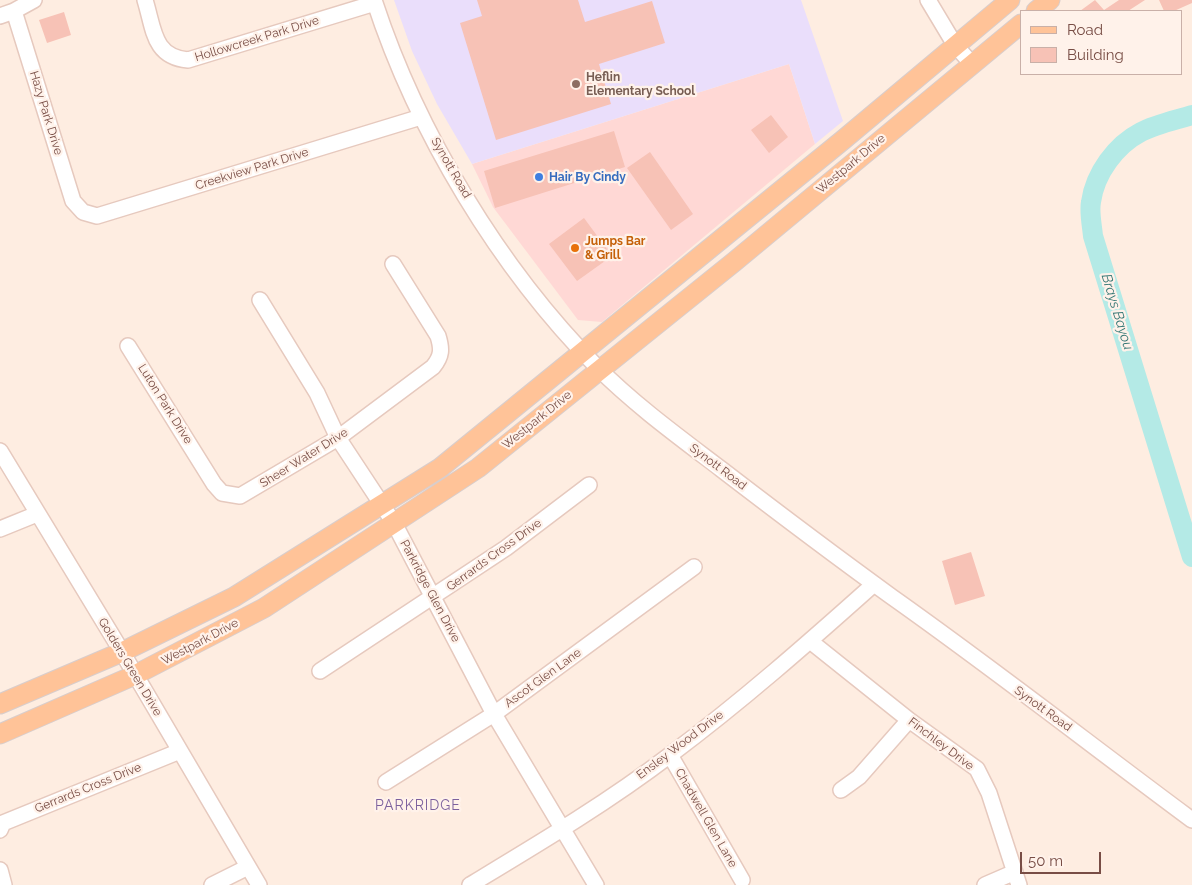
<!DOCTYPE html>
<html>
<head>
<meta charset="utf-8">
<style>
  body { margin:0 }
  #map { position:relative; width:1192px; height:885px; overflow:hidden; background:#feede1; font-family:Raleway,sans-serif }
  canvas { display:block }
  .legend { position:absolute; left:1020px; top:10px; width:162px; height:65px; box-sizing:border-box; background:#fff2ea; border:1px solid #c9b0a8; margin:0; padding:6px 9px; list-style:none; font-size:15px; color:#784d45 }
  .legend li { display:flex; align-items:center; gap:10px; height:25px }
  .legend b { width:25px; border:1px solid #c9b0a8 }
  .scale { position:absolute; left:1020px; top:852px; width:81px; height:22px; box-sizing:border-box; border:2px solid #784d45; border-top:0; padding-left:6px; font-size:15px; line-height:18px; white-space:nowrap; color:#784d45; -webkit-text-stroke:4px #fff2ea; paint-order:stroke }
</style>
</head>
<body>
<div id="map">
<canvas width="1192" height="885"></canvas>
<ul class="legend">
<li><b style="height:6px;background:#ffc398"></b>Road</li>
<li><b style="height:14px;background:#f7c2b6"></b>Building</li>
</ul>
<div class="scale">50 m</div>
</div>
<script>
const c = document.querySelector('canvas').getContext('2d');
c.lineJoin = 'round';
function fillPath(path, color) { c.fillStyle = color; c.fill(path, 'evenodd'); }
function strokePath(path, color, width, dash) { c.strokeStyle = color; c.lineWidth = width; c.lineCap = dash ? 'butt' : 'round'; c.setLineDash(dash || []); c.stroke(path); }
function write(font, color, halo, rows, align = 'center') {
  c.font = font + ' Raleway,sans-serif'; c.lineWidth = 4.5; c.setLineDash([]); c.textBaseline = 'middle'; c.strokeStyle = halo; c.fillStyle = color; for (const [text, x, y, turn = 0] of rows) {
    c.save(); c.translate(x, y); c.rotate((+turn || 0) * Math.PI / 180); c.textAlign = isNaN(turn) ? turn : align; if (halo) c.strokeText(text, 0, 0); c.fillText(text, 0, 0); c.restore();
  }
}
fillPath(new Path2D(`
  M789 64 815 144 602 322 578 320 493 207 472 164Z`), '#ffd8d5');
fillPath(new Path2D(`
  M394 0H801L843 121 815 144 789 64 472 164 437 104 412 51Z`), '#eadefb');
strokePath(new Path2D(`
  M1192 115C1176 120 1156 124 1141 132 1116 145 1095 173 1091 202 1089 212 1092 225 1093 236L1192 557`), '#b4eae6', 20);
fillPath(new Path2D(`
  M477 0H578L585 22 652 1 665 43 599 64 611 104 496 140 460 23 482 16Z
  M1095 0 1104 10 1119 0H1145L1128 11H1080Z
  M1159 0H1192V3L1174 11H1164Z
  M64 12 71 35 47 43 39 20Z
  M771 115 788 137 769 153 751 130Z
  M614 131 625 167 495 208 484 171Z
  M650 152 693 214 671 230 627 168Z
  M584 218 612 256 577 281 549 244Z
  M971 552 985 596 955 605 942 561Z`), '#f7c2b6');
const minor = new Path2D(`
  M145 0C154 29 153 57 188 60L375 3
  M374 0C417 132 499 268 597 367 635 405 679 437 721 469 777 512 834 555 892 597 994 669 1092 746 1192 820
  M928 0 955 45 972 64
  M14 11 73 201 83 212 97 216 421 117
  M0 16 14 11 34 0
  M260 300 317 393 338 438 394 523 494 714 596 885
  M128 346 214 484 222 493 240 496 338 438 433 367C442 356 442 349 438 336L393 264
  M0 451 122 652 259 885
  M0 529 37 514
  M810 641 909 720 977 769 989 793 1019 885
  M320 671 506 548 589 485
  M670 755 742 880
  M386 782 494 714 694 567
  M841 790 859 777 909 720
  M0 830 3 823 180 751
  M0 870 4 885
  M212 885 248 867
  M470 885C538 844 607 803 670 755 741 702 808 643 874 584
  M985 885 1015 872`);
const major = new Path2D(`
  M1036 11 1050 0
  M0 704 122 652 234 597 440 468 843 140 1010 0
  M0 734 135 675 264 608 478 468 734 262 1021 24`);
strokePath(minor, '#e6c9be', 18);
strokePath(major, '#d9cdcb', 21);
strokePath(minor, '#fff', 15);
strokePath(major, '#ffc398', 19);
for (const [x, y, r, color] of [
  [576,84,5,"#8d6e63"],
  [539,177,5,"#3f7fe0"],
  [575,248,5,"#e8710a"]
]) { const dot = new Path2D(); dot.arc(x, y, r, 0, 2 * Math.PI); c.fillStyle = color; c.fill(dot); strokePath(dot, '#fff2ea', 2); }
write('12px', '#784d45', '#fff2ea', [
  ["Hollowcreek Park Drive",257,39,-17],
  ["Hazy Park Drive",46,113,73],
  ["Westpark Drive",851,164,-40],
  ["Synott Road",451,168,60],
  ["Creekview Park Drive",252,169,-17],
  ["Luton Park Drive",165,404,58],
  ["Westpark Drive",537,420,-39],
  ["Sheer Water Drive",304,458,-32],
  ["Synott Road",718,467,37],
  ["Gerrards Cross Drive",494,555,-36],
  ["Parkridge Glen Drive",430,591,62],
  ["Westpark Drive",200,642,-28],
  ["Golders Green Drive",130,667,59],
  ["Ascot Glen Lane",543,678,-36],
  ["Synott Road",1043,709,36],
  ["Finchley Drive",941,744,37],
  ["Ensley Wood Drive",680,745,-37],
  ["Gerrards Cross Drive",88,788,-22],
  ["Chadwell Glen Lane",706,818,60]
]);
write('bold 12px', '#785e54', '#fff2ea', [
  ["Heflin",586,77],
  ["Elementary School",586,91]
], 'left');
write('bold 12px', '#366cbe', '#fff2ea', [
  ["Hair By Cindy",549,177]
], 'left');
write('bold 12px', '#c56008', '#fff2ea', [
  ["Jumps Bar",585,241],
  ["& Grill",585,255]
], 'left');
write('italic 14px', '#357875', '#fff2ea', [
  ["Brays Bayou",1117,312,73]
]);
c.letterSpacing = '1px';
write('14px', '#7c609d', '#fff2ea', [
  ["PARKRIDGE",418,806]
]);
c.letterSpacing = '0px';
</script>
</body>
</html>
